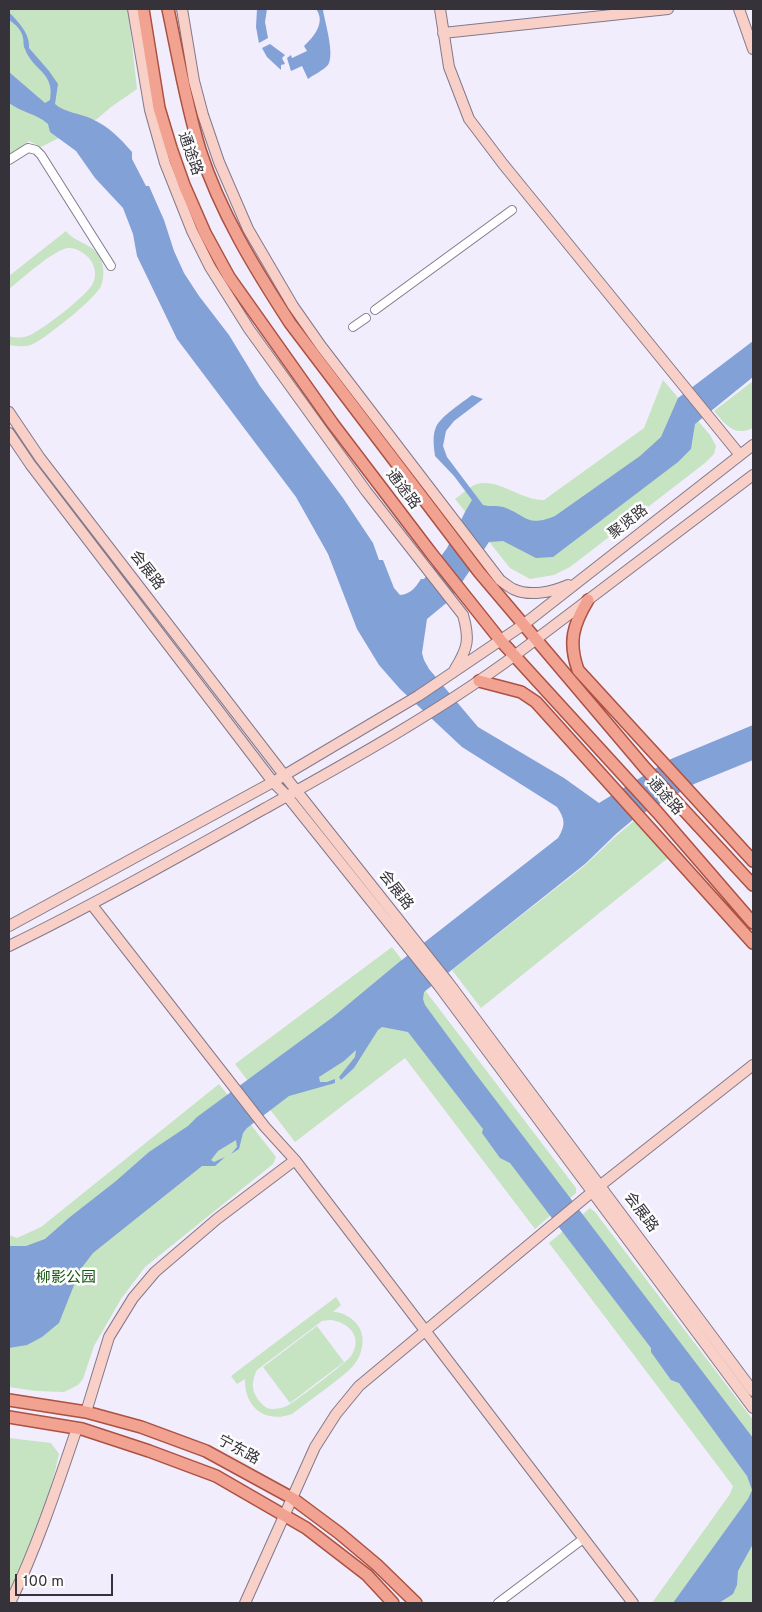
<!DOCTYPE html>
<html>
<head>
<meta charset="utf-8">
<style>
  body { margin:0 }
  #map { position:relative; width:762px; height:1612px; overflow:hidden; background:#f2edfd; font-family:Overpass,sans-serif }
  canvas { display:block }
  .frame { position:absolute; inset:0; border:10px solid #35323a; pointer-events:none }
  .scale { position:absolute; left:15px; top:1574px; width:98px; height:22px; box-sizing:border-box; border:2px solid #35323a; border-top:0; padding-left:6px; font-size:15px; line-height:18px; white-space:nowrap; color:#35323a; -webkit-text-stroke:4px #fdfdfd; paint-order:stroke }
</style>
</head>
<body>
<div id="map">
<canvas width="762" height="1612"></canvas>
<div class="frame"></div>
<div class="scale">100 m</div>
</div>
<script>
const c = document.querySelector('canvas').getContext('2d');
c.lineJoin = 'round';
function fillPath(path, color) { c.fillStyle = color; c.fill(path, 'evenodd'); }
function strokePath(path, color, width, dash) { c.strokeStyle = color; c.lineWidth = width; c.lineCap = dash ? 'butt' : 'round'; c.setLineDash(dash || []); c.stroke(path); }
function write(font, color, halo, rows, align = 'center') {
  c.font = font + ' Overpass,"Noto Sans SC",sans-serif'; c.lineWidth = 5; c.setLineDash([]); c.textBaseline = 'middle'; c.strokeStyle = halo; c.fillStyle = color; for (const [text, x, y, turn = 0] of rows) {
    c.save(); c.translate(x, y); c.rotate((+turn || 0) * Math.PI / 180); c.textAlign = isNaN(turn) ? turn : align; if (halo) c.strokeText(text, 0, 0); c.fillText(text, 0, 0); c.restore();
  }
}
fillPath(new Path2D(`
  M9 9H128L137 89 111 107 97 119 41 147 29 141 9 156Z
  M66 231C77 245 97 243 102 263 104 270 104 278 101 286 96 298 48 336 35 343 27 348 18 346 9 345V336C15 338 21 338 28 336 41 331 88 295 93 283 97 275 95 265 89 258 84 253 77 248 69 248 55 248 21 280 9 289V276Z
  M663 380 710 435 716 446 714 454 705 463 570 567 554 575 530 579 510 568 455 499C461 495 470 486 477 484 500 478 521 501 544 500L644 428Z
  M753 381V428C734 437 726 425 714 411Z
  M634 821 668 858 481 1008 452 970 583 867 616 836Z
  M392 947 576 1188V1193L535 1229 405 1058 295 1142 235 1064Z
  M219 1084 276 1157 273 1164 145 1267 121 1299 94 1346 83 1379 78 1385 64 1392 36 1391 9 1387V1235L17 1238 41 1227Z
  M590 1208 595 1212 753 1420V1603H652L730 1494 733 1486 549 1243Z
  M336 1297 341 1305 333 1312C343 1312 353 1318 359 1327 366 1339 362 1356 353 1366 347 1373 339 1378 332 1384 319 1394 305 1404 292 1414 264 1424 244 1406 245 1379L237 1384 231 1376ZM329 1320C348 1321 364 1337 351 1356 346 1363 296 1401 287 1406 283 1408 277 1409 272 1409 266 1409 261 1404 257 1398 251 1389 252 1380 257 1370L322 1321Z
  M317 1326 344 1362 290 1403 263 1367Z
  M9 1438 51 1443 59 1454C49 1502 29 1548 9 1593Z`), '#c6e3c2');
fillPath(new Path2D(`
  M257 9H267L265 22 268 38 259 43 256 27Z
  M316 9 323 10C325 23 335 54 328 65 324 70 313 75 308 79L302 66 291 71 287 58 291 55 292 58 307 51 304 46C314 37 326 22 316 9Z
  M9 12C18 22 30 33 29 48L49 71 58 84 55 104C65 113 80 113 92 119 108 126 121 139 132 152V159L146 186H149L164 220 174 251 184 273 199 296 229 335 260 386 343 498 373 543 379 560H383L394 588 400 595C411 594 415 588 421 579H424L447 548 465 512 472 500 454 476 435 456C434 447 432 436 436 427 441 416 462 403 472 395L483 399 454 421 446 431 443 446 447 457 483 505C490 507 496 505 503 507 527 515 526 528 555 516L640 456 661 437 678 398 753 341V377L695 424 691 449 678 462 553 557 536 558 503 541 489 542 450 600 427 619 422 653 424 660 429 669 478 727 564 778 599 803 671 759 753 725V760L694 784 635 818 617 833 585 864 424 992 423 999 425 1005 475 1073 753 1438V1544L738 1571 737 1585 733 1594 719 1603H673L748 1499 752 1490 747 1476 679 1383 671 1380 651 1352V1348L510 1163 500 1158 482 1133 483 1129 408 1032 382 1027 378 1030 354 1068 341 1080 339 1077 355 1057 356 1050 344 1061 319 1077 320 1082H327L335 1079V1083L289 1096 247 1128 243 1133 239 1149 231 1154 237 1147 236 1140 218 1151 211 1160 214 1162 225 1157 215 1166H202L93 1253 80 1270 59 1323 42 1337 27 1345 9 1348V1246H26L45 1239 70 1217 116 1181 149 1152 188 1126 197 1117 333 1017 398 963 558 838C566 825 565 819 557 807L462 747 400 689 379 665 357 629 328 554 296 497 177 339 137 256 133 234 123 208 95 178 76 151 50 132 48 124C37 114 21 112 9 103V72L45 103 50 100C55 72 33 71 25 49 23 46 24 42 23 38 22 30 15 24 9 20Z
  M270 44 285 55 282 58 285 64 281 65V70L267 57 262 48Z`), '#81a1d7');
const street = new Path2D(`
  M9 160 28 148 36 150 41 155 111 266
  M375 310 512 210
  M353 327 366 318
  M498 1603 583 1539`);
const secondary = new Path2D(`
  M133 9 150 110 165 163 192 231 210 267 249 329 366 491 463 615C470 639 468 648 455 669
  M182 9 194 81 203 115 219 162 248 229 293 306 321 346 500 580C504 583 509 587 513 589 530 597 552 592 568 585
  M440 9 449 67 469 119 503 164 740 455
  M739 9 753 49
  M443 33 668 9
  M9 412 40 458 284 775 448 982 753 1391
  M9 433 30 464 273 782 287 796 439 986 753 1408
  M92 905 265 1127 295 1160 633 1603
  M9 926 273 782 418 696 523 625 753 445
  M9 946C95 904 178 857 262 810 348 762 435 714 514 656L753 475
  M86 1412 109 1337 133 1298 155 1272 217 1219 295 1160
  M10 1603C37 1547 57 1487 77 1428
  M245 1603 315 1447 336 1414 359 1386 592 1192 753 1065`);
const primary = new Path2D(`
  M143 9 159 108 171 148 184 185 205 233 229 277 333 424 431 553 501 641 658 813 753 923
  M168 9C178 56 186 104 200 150 220 212 255 269 290 323L479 572 645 768 753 885
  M588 600C573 625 568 642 578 670L753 861
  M479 681 521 692 536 702 753 943
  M9 1400 86 1412 141 1427 206 1451 292 1498 339 1533 377 1565 416 1603
  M9 1417 82 1429 149 1451 216 1476 306 1528 367 1575 393 1603`);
strokePath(street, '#817a8c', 10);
strokePath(secondary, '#817a8c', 12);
strokePath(primary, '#ab5243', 14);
strokePath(street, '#fff', 8);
strokePath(secondary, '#f9d0c8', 10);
strokePath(primary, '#f2a291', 11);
write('15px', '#35323a', '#fdfdfd', [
  ["通途路",189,154,71],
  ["通途路",402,490,53],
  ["聚贤路",629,523,-38],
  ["会展路",146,571,52],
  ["通途路",664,797,48],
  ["会展路",395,891,52],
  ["会展路",640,1213,53],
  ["宁东路",238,1451,28]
]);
write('15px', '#175613', '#fdfdfd', [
  ["柳影公园",66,1279]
]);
</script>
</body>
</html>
